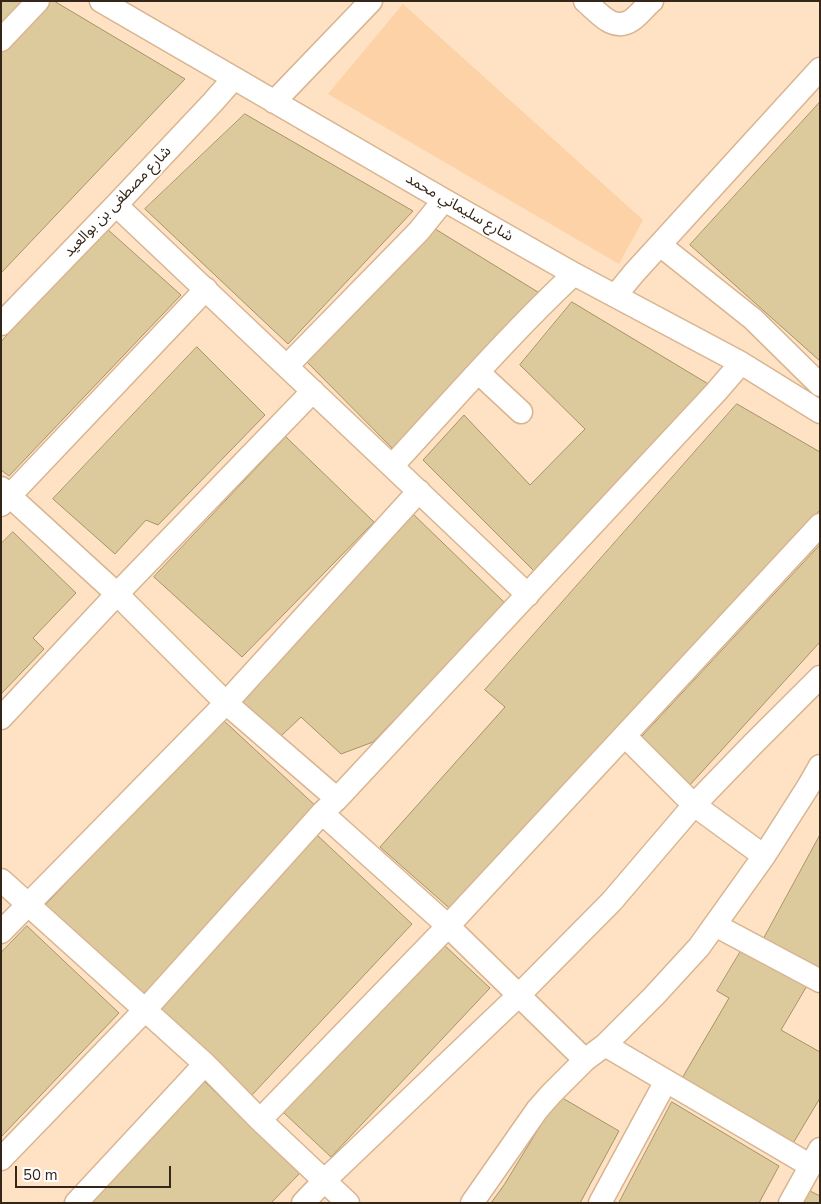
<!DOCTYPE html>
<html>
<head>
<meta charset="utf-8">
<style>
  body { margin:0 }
  #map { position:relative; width:821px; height:1204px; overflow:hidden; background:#ffe1c4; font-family:"Nunito Sans",sans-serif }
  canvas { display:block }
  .frame { position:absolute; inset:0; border:2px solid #342618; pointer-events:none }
  .scale { position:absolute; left:15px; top:1166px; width:156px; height:22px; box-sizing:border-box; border:2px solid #342618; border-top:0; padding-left:6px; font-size:15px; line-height:18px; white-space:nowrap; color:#342618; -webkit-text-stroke:4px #fff; paint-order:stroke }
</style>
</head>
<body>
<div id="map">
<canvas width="821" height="1204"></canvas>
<div class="frame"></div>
<div class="scale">50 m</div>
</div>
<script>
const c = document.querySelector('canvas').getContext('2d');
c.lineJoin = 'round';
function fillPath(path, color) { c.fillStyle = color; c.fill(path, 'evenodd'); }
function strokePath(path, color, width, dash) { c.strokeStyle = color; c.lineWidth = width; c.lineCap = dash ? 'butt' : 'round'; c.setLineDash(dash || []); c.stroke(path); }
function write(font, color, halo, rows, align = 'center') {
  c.font = font + ' "Nunito Sans","Noto Sans Arabic",sans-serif'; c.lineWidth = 4; c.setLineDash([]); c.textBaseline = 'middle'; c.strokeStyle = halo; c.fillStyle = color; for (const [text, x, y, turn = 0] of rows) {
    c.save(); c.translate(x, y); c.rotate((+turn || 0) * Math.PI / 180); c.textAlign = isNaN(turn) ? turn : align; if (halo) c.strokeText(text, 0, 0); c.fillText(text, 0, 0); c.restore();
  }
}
fillPath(new Path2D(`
  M403 4 643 220 619 264 328 94Z`), '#fcd2a6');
const building = new Path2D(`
  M1 1H27L1 28Z
  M50 1H54L185 79 1 273V52Z
  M820 102V361L690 245Z
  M245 114 413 211 288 344 145 209Z
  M432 227 546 297 396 452 306 361Z
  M106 228 181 295 9 476 1 470V342Z
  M572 302 710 385 535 572 423 460 464 415 530 485 585 429 520 365Z
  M197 347 265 415 158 525 146 520 115 554 53 499Z
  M737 404 820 452V510L455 913 380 847 505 707 485 690Z
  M286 437 374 522 242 657 154 577Z
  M411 512 506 604 373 742 341 754 301 717 281 736 241 705Z
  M13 532 76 593 33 638 44 649 1 694V544Z
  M820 545V642L688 787 637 742Z
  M222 719 319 809 139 999 43 908Z
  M317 835 412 924 251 1096 156 1008Z
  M820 835V972L762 942Z
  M27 926 119 1013 1 1137V953Z
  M442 943 490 988 331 1157 283 1112Z
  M744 946 808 984 781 1030 820 1052V1098L792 1145 681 1080 729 998 717 991Z
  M205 1082 300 1173 271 1203H88Z
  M559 1096 619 1131 580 1203H491L504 1185Z
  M672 1102 779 1166 759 1203H619Z
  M806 1189 820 1196V1203H798Z`);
fillPath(building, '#ddca9c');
strokePath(building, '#a59367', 1);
const minor = new Path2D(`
  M101 1 444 200 574 274 741 363 820 412
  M585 1C598 12 613 33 632 20 639 15 645 7 652 1
  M1 40 38 1
  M274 102 371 1
  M116 205 528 595
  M660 245 753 319 820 385
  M616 295 634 273 820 69
  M1 324 116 205 213 102 234 78
  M287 366 419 231 444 200
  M478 372 521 412
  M392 466C452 401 510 334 574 274
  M1 488 117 594 226 703 337 799
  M1 505 206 289
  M1 718 117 594 313 391
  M625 736 694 805 764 856
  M322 813 448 926 585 1060
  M1 880 205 1064 260 1120 348 1203
  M715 925 820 981
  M1 932 226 703 419 491
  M605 1045 811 1166
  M260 1120 448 926 820 525
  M1 1159 145 1010 322 813 337 799 716 392 741 363
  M76 1203 205 1064
  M303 1203 325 1180 519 995 612 901 694 805 753 744 820 677
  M472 1203 537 1110 551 1094 585 1060 605 1045 654 996 699 947 764 856 808 787 820 766
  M600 1203 666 1081
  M790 1203 820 1149`);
strokePath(minor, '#d8b591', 25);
strokePath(minor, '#fff', 22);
write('15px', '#342618', '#fff', [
  ["شارع مصطفى بن بوالعيد",118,202,-46],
  ["شارع سليماني محمد",459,208,30]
]);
</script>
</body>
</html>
